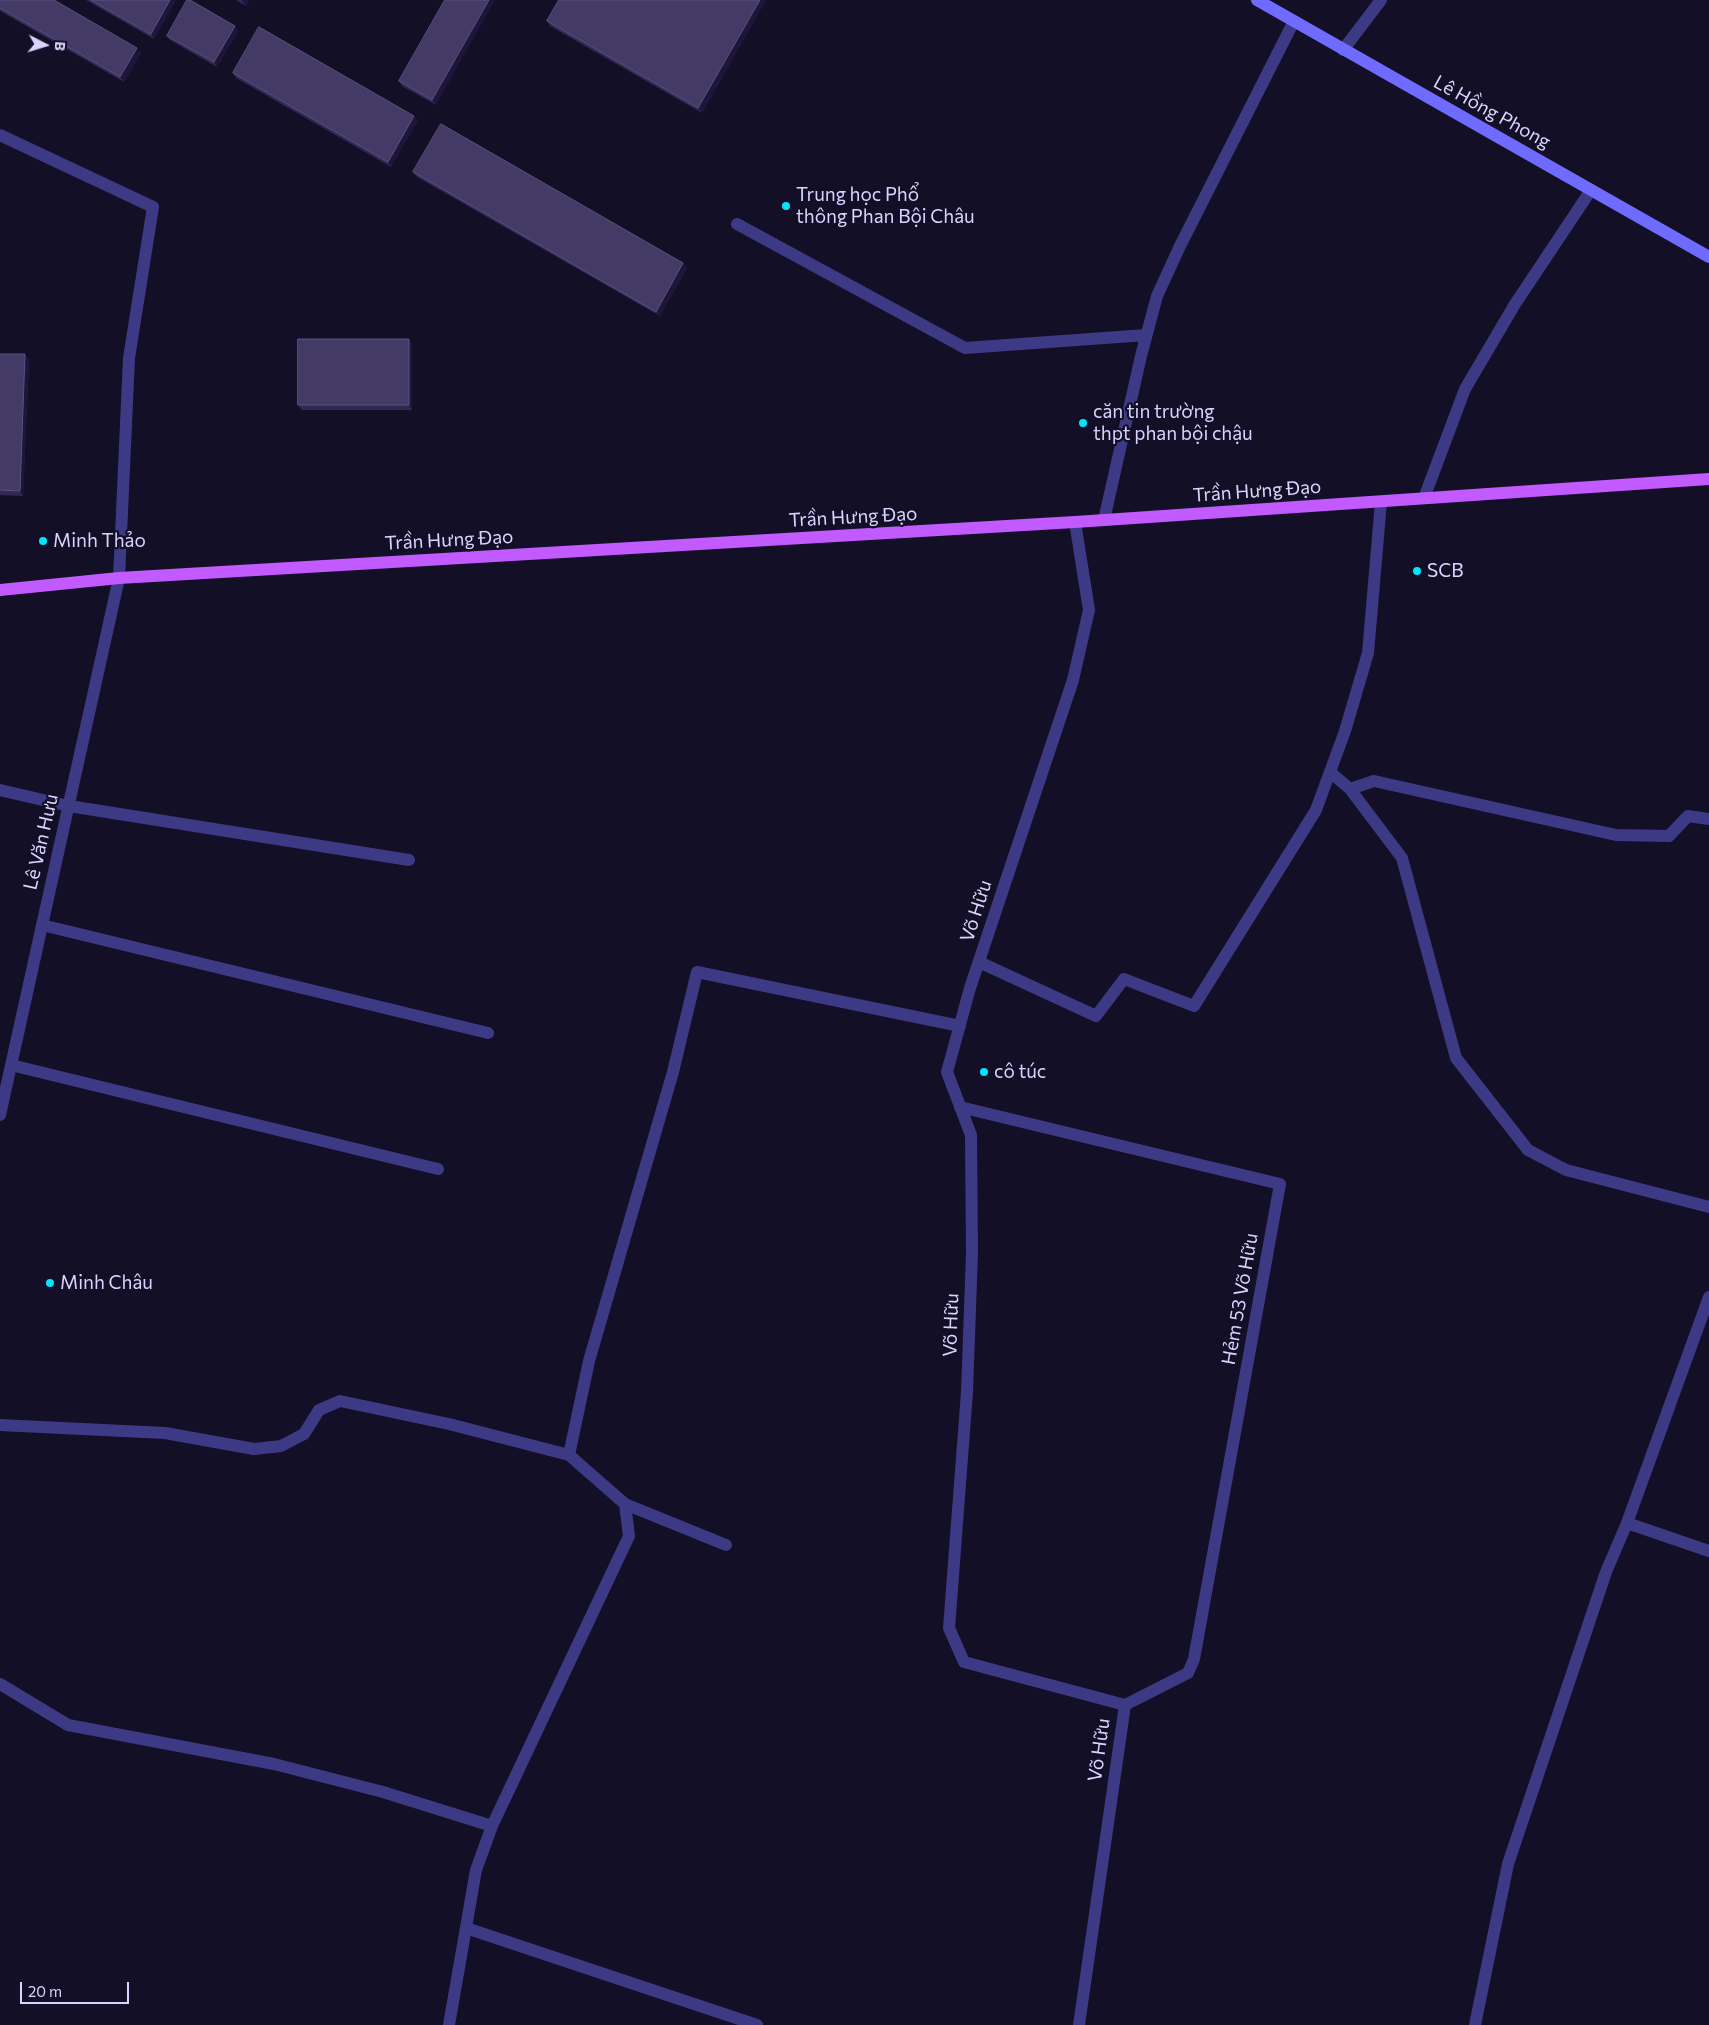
<!DOCTYPE html>
<html>
<head>
<meta charset="utf-8">
<style>
  body { margin:0 }
  #map { position:relative; width:1709px; height:2025px; overflow:hidden; background:#130f26; font-family:Commissioner,sans-serif }
  canvas { display:block }
  .north { position:absolute; left:20px; top:20px; width:50px; height:50px; -webkit-text-stroke:4px #130f26; paint-order:stroke; rotate:95deg; font-size:14px; font-weight:700; line-height:20px; text-align:center; color:#d9d4ff }
  .north::after { content:''; display:block; margin:auto; width:18px; height:22px; background:#d9d4ff; clip-path:polygon(50% 0,100% 100%,50% 72%,0 100%) }
  .scale { position:absolute; left:20px; top:1982px; width:109px; height:22px; box-sizing:border-box; border:2px solid #d9d4ff; border-top:0; padding-left:6px; font-size:15px; line-height:18px; white-space:nowrap; color:#d9d4ff; -webkit-text-stroke:4px #130f26; paint-order:stroke }
</style>
</head>
<body>
<div id="map">
<canvas width="1709" height="2025"></canvas>
<div class="north">B</div>
<div class="scale">20 m</div>
</div>
<script>
const c = document.querySelector('canvas').getContext('2d');
c.lineJoin = 'round';
function strokePath(path, color, width, dash) { c.strokeStyle = color; c.lineWidth = width; c.lineCap = dash ? 'butt' : 'round'; c.setLineDash(dash || []); c.stroke(path); }
function fillPath(path, color) { c.fillStyle = color; c.fill(path, 'evenodd'); }
function write(font, color, halo, rows, align = 'center') {
  c.font = font + ' Commissioner,sans-serif'; c.lineWidth = 4.5; c.setLineDash([]); c.textBaseline = 'middle'; c.strokeStyle = halo; c.fillStyle = color; for (const [text, x, y, turn = 0] of rows) {
    c.save(); c.translate(x, y); c.rotate((+turn || 0) * Math.PI / 180); c.textAlign = isNaN(turn) ? turn : align; if (halo) c.strokeText(text, 0, 0); c.fillText(text, 0, 0); c.restore();
  }
}
strokePath(new Path2D(`
  M0 135 153 207 129 358 119 578 0 1115
  M737 224 965 348 1146 335
  M1424 498 1465 389 1515 304 1591 190
  M1104 520 1141 356 1157 296 1180 246 1294 21
  M1330 772 1350 789 1402 858 1456 1058 1528 1150 1566 1170 1709 1207
  M1350 789 1374 781 1616 835 1669 836 1688 816 1709 819
  M0 790 69 806 409 860
  M42 925 488 1033
  M979 962 1096 1016 1124 979 1194 1006 1316 810 1345 731 1368 653 1381 502
  M11 1065 438 1169
  M960 1107 1280 1184 1194 1659 1188 1673 1125 1705
  M0 1425 165 1433 254 1449 281 1446 304 1434 319 1410 340 1401 449 1424 569 1455 589 1361 673 1072 697 972 960 1026
  M625 1504 726 1545
  M1627 1523 1709 1297
  M0 1684 68 1725 274 1764 383 1792 492 1826
  M466 1928 757 2025
  M449 2025 476 1870 492 1826 629 1536 625 1504 569 1455`), '#3d3a85', 12);
strokePath(new Path2D(`
  M1343 50 1381 0
  M1075 522 1089 610 1073 680 970 988 947 1072 971 1135 972 1253 967 1392 949 1628 964 1662 1125 1705 1079 2025
  M1475 2025 1508 1864 1606 1572 1627 1523 1709 1551`), '#3d3a85', 12);
strokePath(new Path2D(`
  M1257 0 1709 257`), '#6f6bff', 12);
strokePath(new Path2D(`
  M0 590 119 578 1075 522 1709 479`), '#c25bff', 12);
fillPath(new Path2D(`
  M0 0 141 53 124 82 0 11Z
  M86 0H176L154 39Z
  M236 0H249L246 6Z
  M445 0 436 105 402 86 399 81Z
  M559 0H766L702 113 550 26 547 21Z
  M235 26 238 31 217 67 170 40 167 36Z
  M233 73 418 120 391 167 236 78Z
  M413 172 683 263 687 268 660 316 417 177Z
  M412 344V410H302L298 405Z
  M0 354 29 359 23 496 0 495Z`), '#312854');
fillPath(new Path2D(`
  M170 0H176L154 39 151 34Z
  M243 0H249L246 6 242 1Z
  M489 0H495L436 105 432 100Z
  M760 0H766L702 113 698 108Z
  M235 26 238 31 217 67 214 62Z
  M137 48 141 53 124 82 120 77Z
  M414 116 418 120 391 167 388 162Z
  M683 263 687 268 660 316 656 312Z
  M409 339 412 344V410L409 405Z
  M25 354 29 359 23 496 20 491Z`), '#1d163a');
const building = new Path2D(`
  M0 0H54L137 48 120 77 0 8Z
  M91 0H170L151 34Z
  M187 0H190L235 26 214 62 167 36Z
  M445 0H489L432 100 399 81Z
  M559 0H760L698 108 547 21Z
  M259 27 414 116 388 162 233 73Z
  M441 124 683 263 656 312 413 172Z
  M298 339H409V405H298Z
  M0 354H25L20 491 0 490Z`);
fillPath(building, '#433a66');
strokePath(building, '#5a527e', 1);
for (const [x, y, r, color] of [
  [786,206,5,"#00e5ff"],
  [1083,423,5,"#00e5ff"],
  [43,541,5,"#00e5ff"],
  [1417,571,5,"#00e5ff"],
  [984,1072,5,"#00e5ff"],
  [50,1283,5,"#00e5ff"]
]) { const dot = new Path2D(); dot.arc(x, y, r, 0, 2 * Math.PI); c.fillStyle = color; c.fill(dot); strokePath(dot, '#130f26', 2); }
write('19px', '#d9d4ff', '#130f26', [
  ["Lê Hồng Phong",1492,112,29],
  ["Trần Hưng Đạo",1257,491,-4],
  ["Trần Hưng Đạo",853,517,-3],
  ["Trần Hưng Đạo",449,540,-3],
  ["Lê Văn Hưu",41,842,-77],
  ["Võ Hữu",976,911,-72],
  ["Hẻm 53 Võ Hữu",1240,1299,-80],
  ["Võ Hữu",951,1325,-88],
  ["Võ Hữu",1099,1750,-82]
]);
write('19px', '#d9d4ff', '#130f26', [
  ["Trung học Phổ",796,195],
  ["thông Phan Bội Châu",796,217],
  ["căn tin trường",1093,412],
  ["thpt phan bội chậu",1093,434],
  ["Minh Thảo",53,541],
  ["SCB",1427,571],
  ["cô túc",994,1072],
  ["Minh Châu",60,1283]
], 'left');
</script>
</body>
</html>
